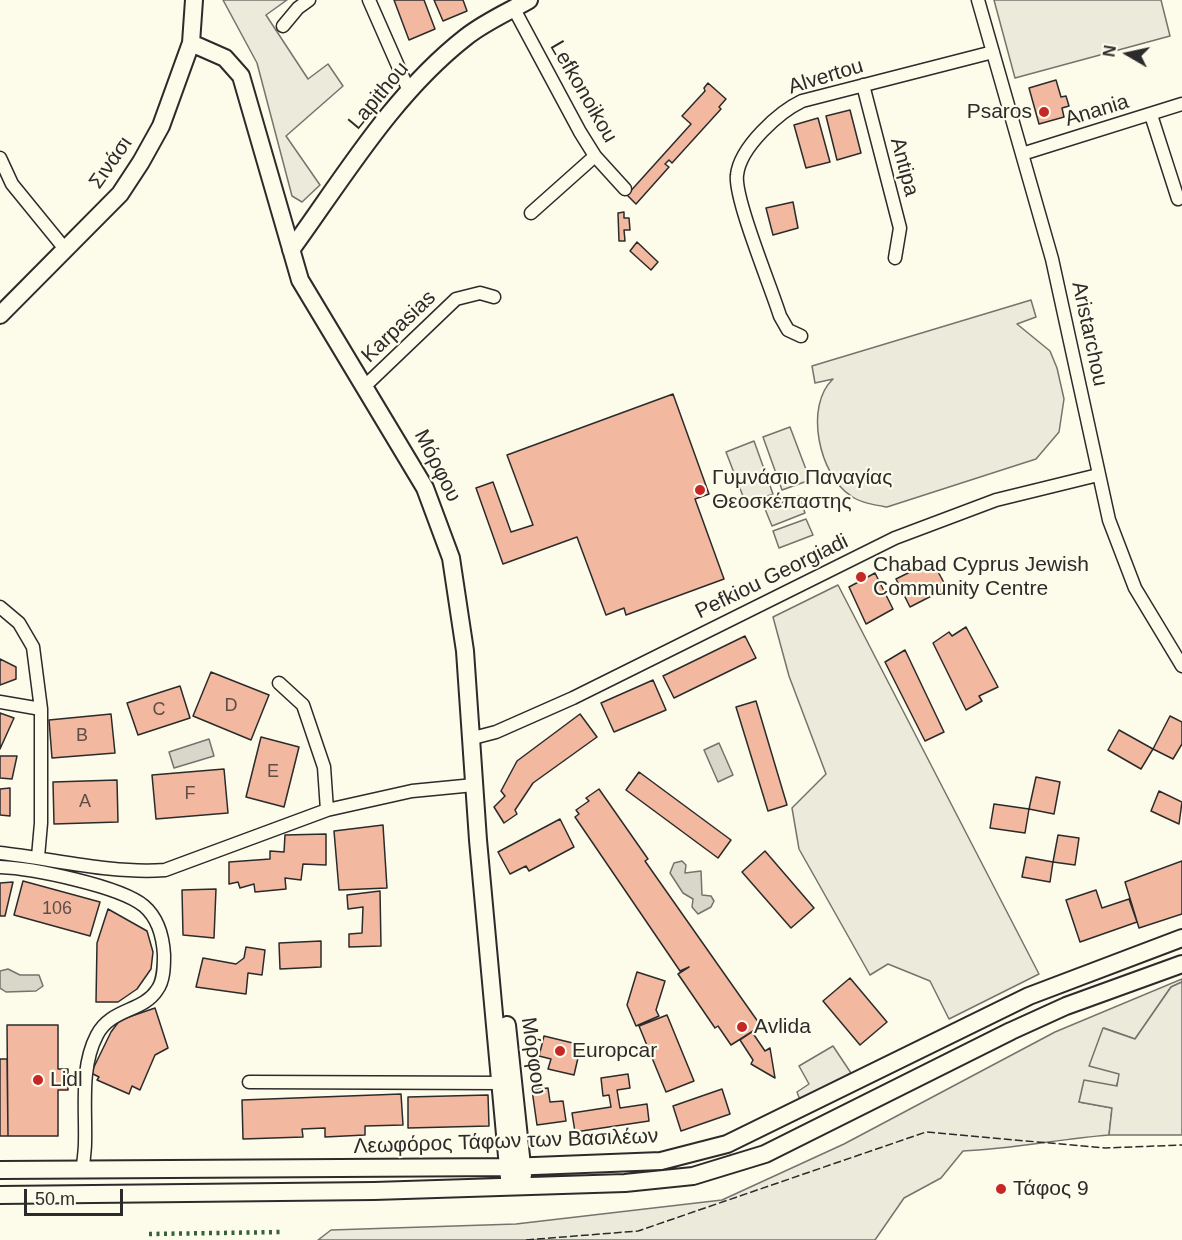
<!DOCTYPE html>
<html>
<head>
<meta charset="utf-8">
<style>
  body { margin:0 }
  #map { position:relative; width:1182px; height:1240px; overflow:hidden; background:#fdfbea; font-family:Arial,sans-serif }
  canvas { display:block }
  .north { position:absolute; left:1098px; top:24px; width:60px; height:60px; -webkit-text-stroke:4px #fdfbea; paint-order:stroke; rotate:279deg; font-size:16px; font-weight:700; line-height:24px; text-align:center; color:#2b2b2b }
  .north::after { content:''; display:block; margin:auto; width:21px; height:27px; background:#2b2b2b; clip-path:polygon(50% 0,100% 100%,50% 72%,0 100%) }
  .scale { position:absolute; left:24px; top:1189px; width:99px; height:27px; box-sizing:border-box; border:3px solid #2b2b2b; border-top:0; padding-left:8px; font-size:18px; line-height:21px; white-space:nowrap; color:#2b2b2b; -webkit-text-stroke:4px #fdfbea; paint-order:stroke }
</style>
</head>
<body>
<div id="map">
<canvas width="1182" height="1240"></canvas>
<div class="north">N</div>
<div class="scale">50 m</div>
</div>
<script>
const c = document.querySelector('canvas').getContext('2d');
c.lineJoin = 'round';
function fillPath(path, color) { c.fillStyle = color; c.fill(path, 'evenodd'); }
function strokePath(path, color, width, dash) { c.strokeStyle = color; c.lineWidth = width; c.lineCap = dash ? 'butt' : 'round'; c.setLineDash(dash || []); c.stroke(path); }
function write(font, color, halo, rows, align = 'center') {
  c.font = font + ' Arial,sans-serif'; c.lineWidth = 4.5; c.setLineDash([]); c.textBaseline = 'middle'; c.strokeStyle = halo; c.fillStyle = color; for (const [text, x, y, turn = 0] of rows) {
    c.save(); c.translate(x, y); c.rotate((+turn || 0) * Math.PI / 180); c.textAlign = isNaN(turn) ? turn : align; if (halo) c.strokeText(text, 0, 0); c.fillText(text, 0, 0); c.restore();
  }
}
const green = new Path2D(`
  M223 0H287L266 15 308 79 328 64 343 86 286 136 320 185 302 202 292 196 257 63Z
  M994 0H1161L1170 36 1015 78Z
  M1031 300 1036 317 1017 324 1050 351 1057 368 1064 399 1059 432 1036 459 887 507C875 505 861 503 851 496 819 475 804 406 833 379L815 383 812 366Z
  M790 427 810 480 782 490 763 437Z
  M754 441 773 494 746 504 726 452Z
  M799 496 805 513 772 526 765 509Z
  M806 519 813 535 779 548 773 531Z
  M838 585 1039 974 949 1019 930 981 888 964 870 975 799 849 792 808 826 774 789 676 773 617Z
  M1182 979V982L1171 987 1135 1039 1104 1028 1120 1074 1116 1087 1079 1102 1112 1108 1109 1135C1059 1139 1012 1149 963 1151L941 1178 904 1198 875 1240H318L331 1230 516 1224 722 1200 844 1144 1055 1032Z`);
fillPath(green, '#ecebdb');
strokePath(green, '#74746e', 1.5);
const parking = new Path2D(`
  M1182 982V1135H1109L1112 1108 1079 1102 1084 1080 1117 1086 1119 1074 1089 1066 1103 1028 1135 1039 1171 987Z
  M833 1046 851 1073 800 1100 797 1092 809 1084 799 1066Z`);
fillPath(parking, '#eceadb');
strokePath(parking, '#74746e', 1.5);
const water = new Path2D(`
  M209 739 214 756 174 768 169 752Z
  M719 743 733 775 718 782 704 750Z
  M682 861 686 865 685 873 701 871 702 895 711 896 714 901 711 907 698 914 692 907 693 899 683 893 670 873 674 863Z
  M8 969 20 975H39L43 986 36 991 6 992 0 988V971Z`);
fillPath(water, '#d8d7c9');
strokePath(water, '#74746e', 1.5);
const building = new Path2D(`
  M394 0H424L435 29 409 40Z
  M434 0H463L467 11 443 21Z
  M1056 80 1061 97 1066 96 1069 106 1062 108 1064 117 1039 124 1029 88Z
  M708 83 726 99 719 107 721 109 672 163 669 160 665 164 669 167 636 204 627 195 691 124 682 116 705 91 704 88Z
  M850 110 861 153 837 160 826 116Z
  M818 118 830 162 806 168 794 125Z
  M793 202 798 228 773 235 766 208Z
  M624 212V218H629L630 230H624L625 241H619L618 213Z
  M637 242 658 262 651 270 630 251Z
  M673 394 709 494 695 499 724 579 626 615 624 608 606 615 577 537 503 564 476 488 493 482 511 532 533 525 507 455Z
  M932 561 947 588 910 607 896 579Z
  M875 573 893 609 866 624 849 587Z
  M966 627 998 687 979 696 982 701 966 710 933 643 949 632 952 636Z
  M745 636 756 658 674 698 663 676Z
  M905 650 944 732 925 741 885 662Z
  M0 659 16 667V679L0 685Z
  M211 672 269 695 251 740 193 716Z
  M653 680 666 710 614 732 601 703Z
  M180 686 190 718 138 735 127 703Z
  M756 701 787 805 768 811 736 707Z
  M0 713 14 718 0 749Z
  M111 714 115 753 52 758 49 720Z
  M580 714 597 737 533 783 515 810 517 814 504 823 494 807 505 796 501 791 517 761Z
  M1170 716 1182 722V744L1173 759 1153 749Z
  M1119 730 1153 749 1141 769 1108 750Z
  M261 737 299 747 284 807 246 797Z
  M0 756H17L12 779 0 778Z
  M224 769 228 813 156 819 152 775Z
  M639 772 731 840 718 858 626 790Z
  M1036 777 1060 782 1054 814 1029 809Z
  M117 780 118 822 54 824 53 782Z
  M10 788V816L0 815V789Z
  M599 789 648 859 645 861 761 1026 731 1045 718 1026 715 1028 678 974 689 967 680 971 575 817 579 814 576 810 589 801 586 798Z
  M1159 791 1182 802 1179 824 1151 811Z
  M994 804 1029 809 1025 833 990 828Z
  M560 819 574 847 529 871 526 866 510 874 498 852Z
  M383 825 387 888 339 890 334 831Z
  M326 834V865L303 864 301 880 285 878 286 889 255 892 254 884 240 888 238 882 229 884V862L270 859V851L284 852 285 835Z
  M1058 835 1079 838 1075 865 1053 862Z
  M765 851 814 908 791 928 742 872Z
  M1026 857 1053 862 1050 882 1022 877Z
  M1182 861V914L1139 928 1125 882Z
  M23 881 100 902 90 936 14 915Z
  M13 882 5 916H0V883Z
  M216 889 214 938 183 935 182 890Z
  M1096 890 1102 908 1129 899 1137 922 1080 942 1066 900Z
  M380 891 381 946 349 947V934L362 933 363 907 348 909 347 895Z
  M108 909 147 931 153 952 151 969 137 989 118 1002H96L97 943Z
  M321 941V967L280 969 279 943Z
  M246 947 265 950 262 975 248 973 246 994 196 987 203 958 236 964 244 958Z
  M637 972 665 981 656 1010 659 1016 636 1026 627 1005Z
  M850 978 887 1022 860 1045 823 1001Z
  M155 1008 168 1048 155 1055 140 1090 132 1086 129 1094 97 1080 99 1077 91 1073 111 1032 120 1020Z
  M667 1015 694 1081 666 1092 639 1026Z
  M7 1025H58V1069H68V1090H58V1136H8Z
  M752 1032 765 1051 770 1048 775 1078 751 1064 753 1060 740 1040Z
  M544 1036 581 1045 574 1075 548 1069 551 1059 539 1056Z
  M0 1059H7L8 1136H0Z
  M628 1074 630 1088 617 1090 620 1108 647 1104 649 1121 575 1132 572 1113 611 1107 609 1095 603 1096 601 1078Z
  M548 1088 550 1102 563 1101 566 1121 537 1125 532 1090Z
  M722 1089 730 1114 681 1131 673 1106Z
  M401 1094 403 1125 365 1126V1135L325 1137V1128L302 1129 303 1137 243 1139 242 1100Z
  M488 1095 489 1126 408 1128V1097Z`);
fillPath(building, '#f2b8a0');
strokePath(building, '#2b2b2b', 1.5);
const street = new Path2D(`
  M369 0 409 91
  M978 0 1052 259 1109 520 1135 588 1182 666
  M514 9 580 132 595 156 625 189
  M283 26 298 8 309 0
  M863 85 900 228 895 258
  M1151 115 1178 199
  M1022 154 1182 104
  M0 158 12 184 65 249
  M531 213 595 156
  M801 336 788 330 780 316C771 287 734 198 737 175 740 147 779 112 802 101L993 52
  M365 386 456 299 480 293 494 297
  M0 607 19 623 33 647 41 709V823L38 857
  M279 683 303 705 324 767 327 810
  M0 702 41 709
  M473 738 496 732 573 698 895 538 996 500 1098 475
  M0 853C54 859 111 874 165 870L327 810 412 791 474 785
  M0 867C31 868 120 886 144 906 158 918 163 937 164 955 164 966 164 981 157 990 143 1012 111 1008 97 1035 80 1067 86 1108 85 1143 85 1152 83 1161 83 1170
  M249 1082 503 1083`);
const secondary = new Path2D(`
  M191 43 225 58 241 76 300 280 425 488 451 558 465 651 478 840 509 1178
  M291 250C344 177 393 94 466 37 485 22 508 12 529 0
  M0 315 120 194 141 162 161 126 191 43 194 0
  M507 1025 523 1175
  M0 1170 509 1167 661 1161 727 1144 1029 996 1182 938
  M0 1195 374 1191 625 1183 693 1176 765 1154 1011 1031 1066 1006 1182 964`);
strokePath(street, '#2b2b2b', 15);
strokePath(secondary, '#2b2b2b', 20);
strokePath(street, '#fdfbea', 12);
strokePath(secondary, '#fdfbea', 16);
strokePath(new Path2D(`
  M149 1234 283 1232`), '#34623c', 4.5, [3, 4.5]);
strokePath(new Path2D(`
  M526 1240 638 1231 926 1132 1105 1148 1182 1145`), '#2b2b2b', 1.5, [8, 3]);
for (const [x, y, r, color] of [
  [1044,112,6,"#c62828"],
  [700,490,6,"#c62828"],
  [861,577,6,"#c62828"],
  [742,1027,6,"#c62828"],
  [560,1051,6,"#c62828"],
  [38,1080,6,"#c62828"],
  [1001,1189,6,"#c62828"]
]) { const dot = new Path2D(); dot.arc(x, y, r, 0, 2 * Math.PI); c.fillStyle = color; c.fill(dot); strokePath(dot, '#fdfbea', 2); }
write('18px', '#5d4e48', null, [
  ["D",231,706],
  ["C",159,710],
  ["B",82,736],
  ["E",273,772],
  ["F",190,794],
  ["A",85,802],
  ["106",57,909]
]);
write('21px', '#2b2b2b', '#fdfbea', [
  ["Alvertou",826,77,-17],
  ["Lefkonoikou",583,92,60],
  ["Lapithou",379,96,-50],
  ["Anania",1097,111,-17],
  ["Σινάσι",111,163,-55],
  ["Antipa",904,167,75],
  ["Karpasias",399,327,-44],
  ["Aristarchou",1089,334,78],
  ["Μόρφου",437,466,63],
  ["Pefkiou Georgiadi",772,577,-26],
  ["Μόρφου",533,1056,82],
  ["Λεωφόρος Τάφων των Βασιλέων",506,1142,-2]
]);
write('21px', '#2b2b2b', '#fdfbea', [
  ["Psaros",1032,112,"right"],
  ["Γυμνάσιο Παναγίας",712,478],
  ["Θεοσκέπαστης",712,502],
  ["Chabad Cyprus Jewish",873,565],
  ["Community Centre",873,589],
  ["Avlida",754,1027],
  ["Europcar",572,1051],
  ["Lidl",50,1080],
  ["Τάφος 9",1013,1189]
], 'left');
</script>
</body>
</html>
